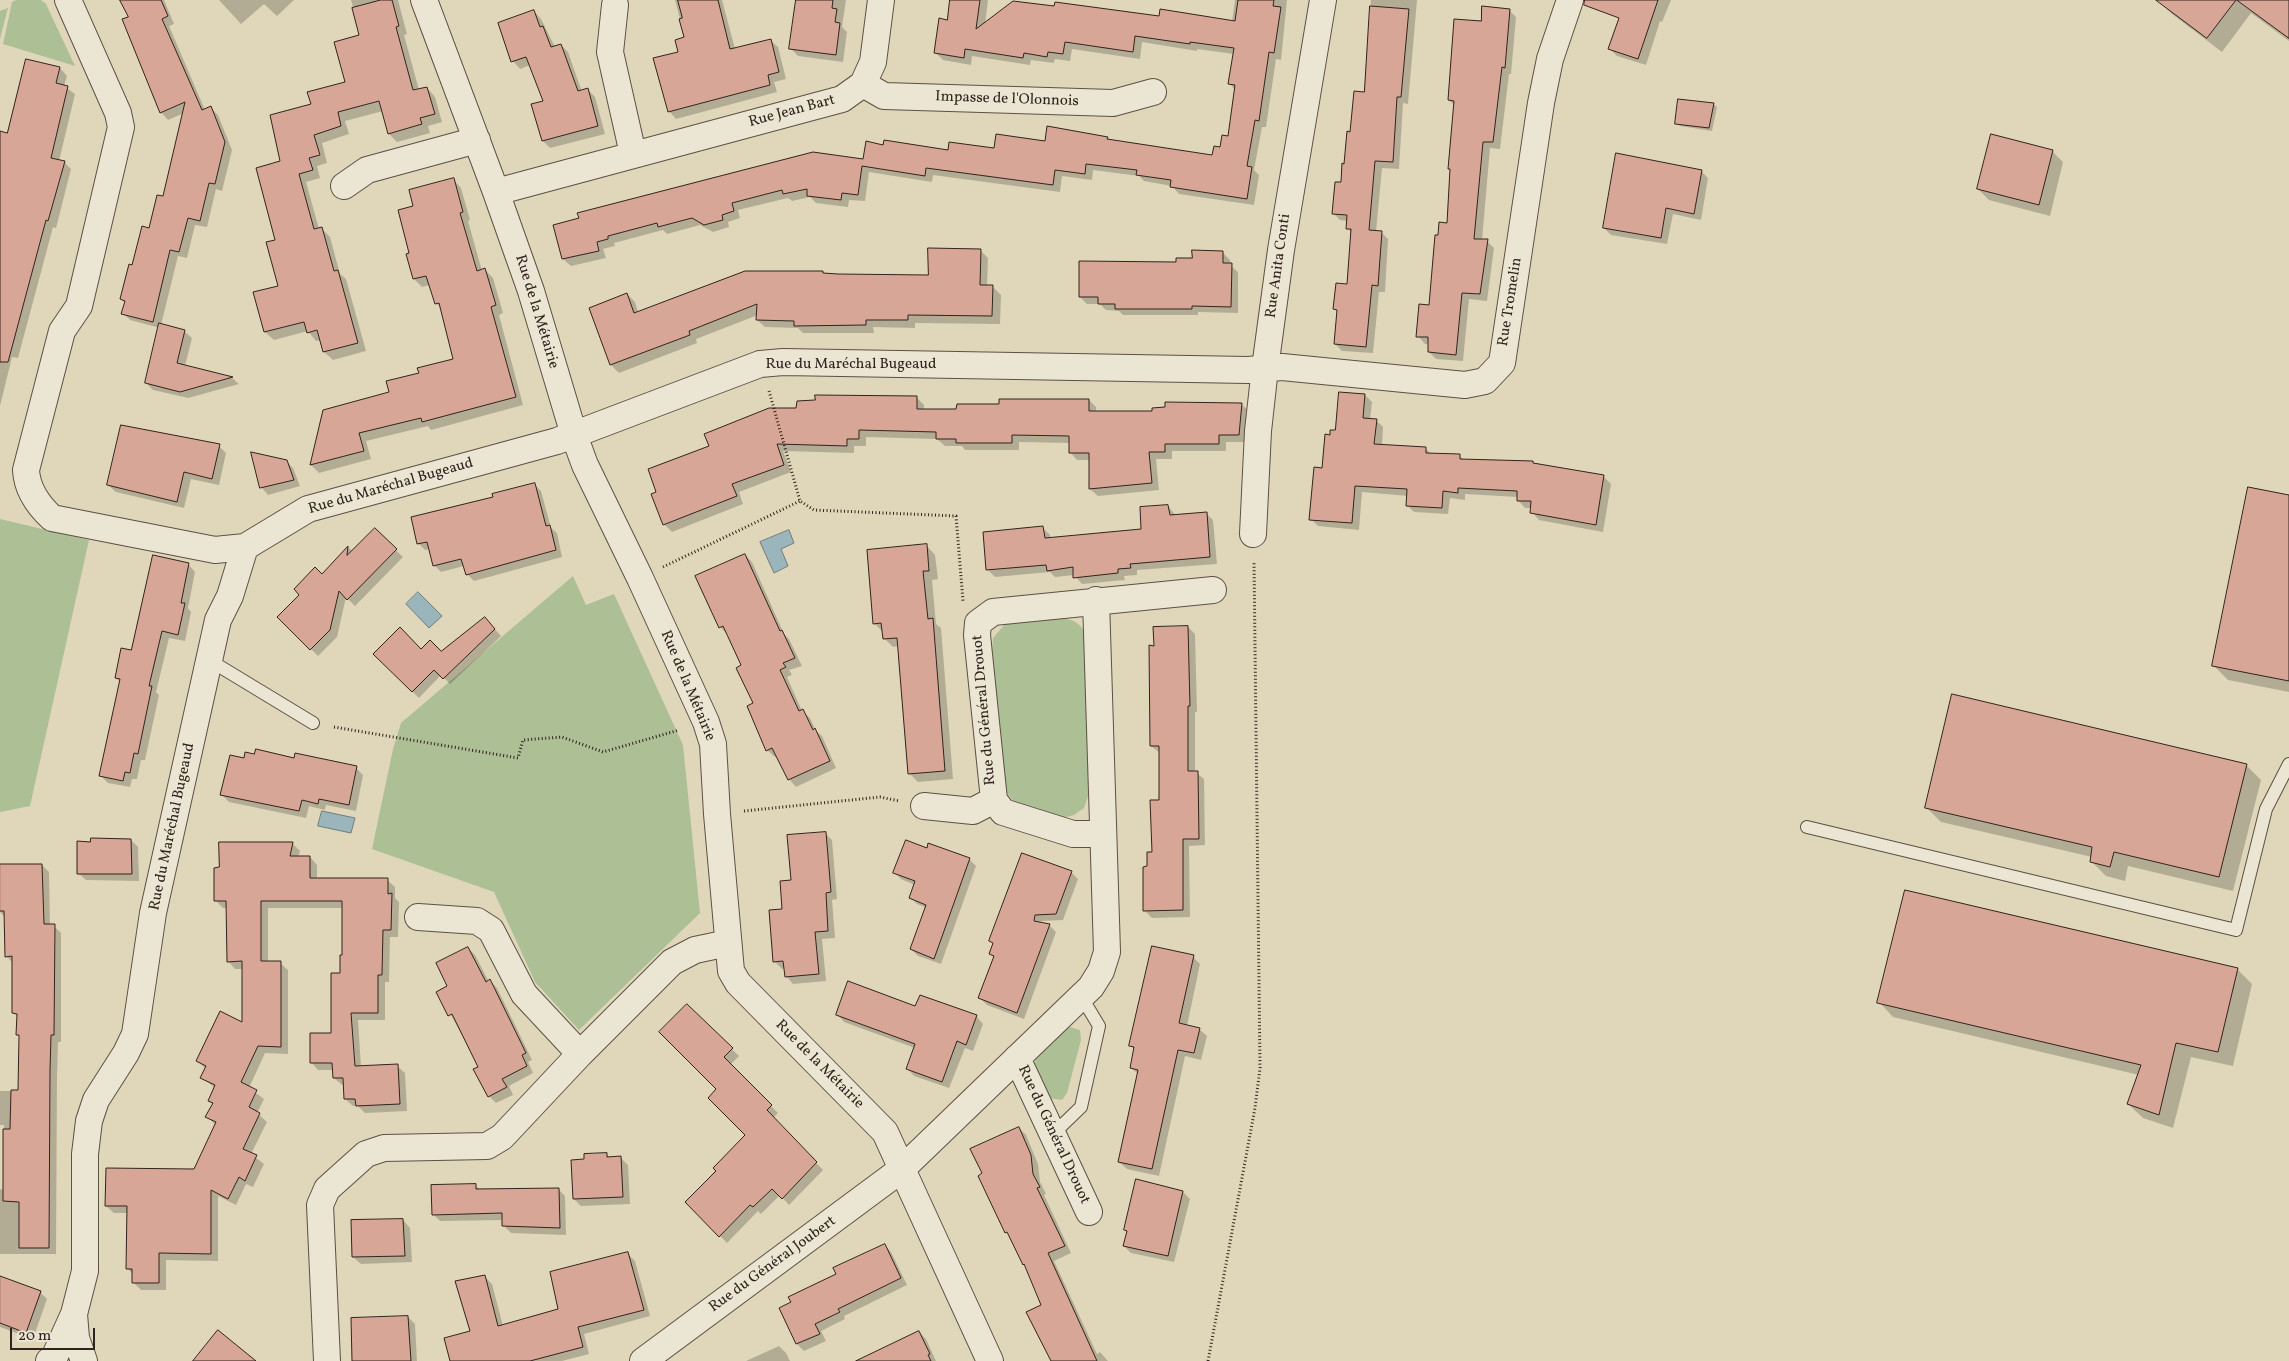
<!DOCTYPE html>
<html>
<head>
<meta charset="utf-8">
<style>
  body { margin:0 }
  #map { position:relative; width:2289px; height:1361px; overflow:hidden; background:#e0d7bb; font-family:Vollkorn,serif }
  canvas { display:block }
  .scale { position:absolute; left:10px; top:1328px; width:85px; height:22px; box-sizing:border-box; border:2px solid #31231d; border-top:0; padding-left:6px; font-size:15px; line-height:18px; white-space:nowrap; color:#31231d; -webkit-text-stroke:4px #ebe5d3; paint-order:stroke }
</style>
</head>
<body>
<div id="map">
<canvas width="2289" height="1361"></canvas>
<div class="scale">20 m</div>
</div>
<script>
const c = document.querySelector('canvas').getContext('2d');
c.lineJoin = 'round';
function fillPath(path, color) { c.fillStyle = color; c.fill(path, 'evenodd'); }
function strokePath(path, color, width, dash) { c.strokeStyle = color; c.lineWidth = width; c.lineCap = dash ? 'butt' : 'round'; c.setLineDash(dash || []); c.stroke(path); }
function write(font, color, halo, rows, align = 'center') {
  c.font = font + ' Vollkorn,serif'; c.lineWidth = 4.5; c.setLineDash([]); c.textBaseline = 'middle'; c.strokeStyle = halo; c.fillStyle = color; for (const [text, x, y, turn = 0] of rows) {
    c.save(); c.translate(x, y); c.rotate((+turn || 0) * Math.PI / 180); c.textAlign = isNaN(turn) ? turn : align; if (halo) c.strokeText(text, 0, 0); c.fillText(text, 0, 0); c.restore();
  }
}
fillPath(new Path2D(`
  M16 0H41L46 4 75 66 3 44 12 2Z
  M8 8 0 39V11Z
  M0 519 89 540 30 806 0 812Z
  M573 576 586 605 614 594 683 745 700 913 579 1030 535 982 494 892 372 849 393 749 401 723Z
  M1060 618C1075 619 1080 624 1088 636L1091 788 1084 808 1074 815 1059 819 1014 802 1007 793 1003 777 992 655 993 638 1005 624Z
  M1070 1027 1080 1030 1081 1040 1067 1093 1062 1100 1048 1098 1034 1067 1036 1059 1065 1029Z`), '#acbf95');
const water = new Path2D(`
  M789 530 794 543 781 549 788 566 774 573 760 542Z
  M418 592 442 616 429 628 406 604Z
  M322 811 355 818 351 833 318 826Z`);
fillPath(water, '#9ab6bc');
strokePath(water, '#707b7c', 1);
fillPath(new Path2D(`
  M122 0H164L174 24 169 26 205 110 211 108 218 115 232 150 222 191 216 189 207 227 195 225 187 258 178 256 161 325 184 331 192 338 185 366 232 378 239 384 188 398 153 390 146 383 160 328 130 320 123 313 125 303 121 299 164 197 184 113 168 120 161 112Z
  M219 0H294L277 16 264 4 241 24Z
  M351 0H398L407 34 404 35 419 90 427 88 435 97 442 122 428 126 430 133 397 142 389 134 383 111 345 121 349 134 322 143 327 163 317 166 320 178 306 182 319 229H322L330 237 340 274 346 279 366 351 333 360 324 352 321 340 316 341 308 331 274 340 265 332 255 293 280 287 276 241 282 162 313 105 347 82 361 36Z
  M675 0H722L735 49 770 40 778 47 786 79 774 82 777 92 676 119 669 111 680 53 685 38Z
  M796 0H846L842 27 847 32 843 62 798 56 791 49Z
  M950 0H988L985 24 1160 18 1232 22 1235 0H1287L1281 60 1276 59 1266 127H1262L1254 170 1259 175 1254 205 1179 194 1172 186 1144 181 1139 176 1093 170 1092 180 1062 176 1060 192 933 175 932 182 869 172 865 201 849 200 848 207 816 203 810 197 792 201 788 198 738 210 740 218 728 222 729 227 713 232 700 225 667 234 663 230 614 243 615 246 603 249 606 258 571 266 563 259 555 226 864 160 884 146 949 151 995 149 1046 142 1107 138 1110 141 1213 156 1229 137 1235 90 1230 84 1234 54 1197 49V51L1142 42 1140 59 1072 49 1070 61 1055 59 1054 63 1031 60 1030 65 972 56 971 65 943 60 936 53 947 22Z
  M1371 0H1417L1408 104 1403 103 1399 169 1382 168 1376 232H1381L1388 239 1385 292H1379L1373 353 1342 351 1335 344 1338 312 1335 309 1348 285 1352 233 1347 228V221L1340 220 1333 213 1342 184 1351 133 1365 94Z
  M1620 0H1671L1662 22 1660 21 1646 65 1617 56 1610 49 1620 20 1616 16Z
  M2158 0H2289V41L2251 13 2222 52 2172 14Z
  M1509 10 1516 17 1511 74H1509L1500 149 1490 148 1482 240 1487 241 1494 248 1487 301 1469 299 1463 361 1436 359 1429 352V344H1425L1418 336 1430 306 1440 237 1448 224 1452 171 1449 169 1455 106 1449 100 1482 22Z
  M534 11 541 19 555 47 561 45 568 52 582 92 588 90 595 97 605 134 550 148 543 141 545 102 530 65 520 69 513 61Z
  M27 61 60 68 67 76 64 86 75 94 59 161 64 162 71 169 56 228 53 227 18 358 12 357 0 406V225Z
  M1713 104 1717 107 1712 131 1680 126 1677 123Z
  M2052 151 2063 162 2050 216 1989 200 1978 189Z
  M1701 171 1708 178 1701 220 1673 214 1667 244 1611 235 1604 228Z
  M453 179 461 188 470 220 468 221 482 271 485 270 493 278 503 313 499 315 523 405 431 430 428 426 366 441 371 459 319 473 311 465 324 411 390 393 420 374 455 360 442 309 436 303 430 285 422 287 414 279 407 255 411 254 414 207Z
  M980 250 988 258 987 286 993 287 1001 295 1000 324 915 323V328L873 327 874 333H803L798 328 765 327 757 320 758 315 696 339 697 343 619 373 611 365 590 308 627 294 635 302 638 312 823 272 826 275 929 276Z
  M1223 253 1230 260V265L1238 272V313L1198 312V315H1123L1119 311 1106 310 1100 304H1087L1080 297 1177 264Z
  M1365 395 1372 402 1370 420H1376L1383 427 1382 446 1425 448 1431 454 1459 456 1464 460 1534 465 1603 476 1611 484 1603 532 1539 520 1532 512V508H1525L1518 500V497L1465 494V500L1450 498 1448 514 1414 512 1407 505 1408 496 1362 492 1359 530 1318 526 1311 519 1331 436Z
  M916 397 924 405V410H957L1089 400 1096 407V412L1153 413 1241 404 1249 411 1247 442H1226V451H1172V459H1156L1159 490 1098 496 1090 489V460H1077L1070 452V443L1019 442V450H965L962 446H945L937 439 866 437V446H854V453L783 451 791 472 739 492 743 504 672 532 664 524 711 447 797 410Z
  M219 446 226 453 219 485 191 479 184 508 116 492 108 485Z
  M253 453 286 461 293 468 300 486 268 495 262 488Z
  M534 484 541 491 551 528 557 533 562 557 474 581 467 574 464 566 441 572 434 565 430 549 425 550 418 543 495 498Z
  M2289 496V692L2228 680 2213 665Z
  M1168 506 1176 516 1206 513 1213 520 1217 564 1137 570V575L1124 576 1125 580 1082 584 1074 575 1055 577 1050 572 995 577 988 570 1043 528 1050 535 1051 539 1143 530Z
  M375 530 403 557 355 606 346 597 337 637 318 656 279 617 322 576 348 547 353 552Z
  M927 546 935 555 938 579 932 580 936 624 941 628 953 779 918 782 909 773 899 646 893 647 884 638 883 632 874 623Z
  M745 555 752 562 784 634 789 639 802 666 789 670 792 675 787 677 802 711 810 718 816 731 822 736 836 768 796 787 789 779 777 756 775 757 767 750 743 665 727 634 720 627Z
  M188 564 195 572 188 608 191 612 185 641 169 638 156 692 159 695 145 760H141L137 779H132L130 787 108 783 101 776 120 682 116 678Z
  M491 625 501 636 450 684 441 675 419 698 374 654 421 651 441 653Z
  M1188 627 1195 634 1197 712H1195V772L1204 779 1205 845 1189 846 1190 917 1152 918 1145 911 1148 867 1153 853 1161 801 1160 753 1151 746Z
  M245 759H295L356 768 363 775 356 811 326 805 325 810 309 806 306 818 229 802 222 795Z
  M2246 765 2261 780 2233 891 2128 866 2125 881 2106 876 2091 861 2092 857 1941 822 1926 807Z
  M825 833 832 840 837 899 832 900 835 938 822 939 826 981 793 984 786 976 785 968 782 969 774 961 783 910 792 881Z
  M131 840 138 847 139 881 86 880 78 873Z
  M292 843 300 851 298 857H310L317 865V879L387 880 395 887V898L399 902 398 937H390L389 982H385V1020H358L361 1067 397 1066 405 1073 407 1111 365 1113 358 1106H353L345 1099V1085H342L334 1078V1070H318L311 1062 332 1034 343 956V908H268V962L280 963 288 970V1054L265 1053 249 1088 264 1099 257 1113 267 1122 251 1154 264 1164 253 1187 246 1184 236 1205 218 1196V1261L166 1260V1290H141L133 1282V1274L128 1269V1213H114L106 1206 195 1170 216 1125 207 1117 213 1105 209 1101 215 1088 202 1078 206 1069 197 1061 244 1024V969H235L228 961 227 908H223L216 901Z
  M929 844 970 860 976 866 941 964 918 956 911 949 927 908 917 904 910 897 915 885 901 879 894 872 927 849Z
  M0 865H42L49 872 50 926H54L61 933V1042H58L57 1078 56 1254H0V1189L4 1190V1125H0V1091H20V1037L18 1035V1017L13 1012 14 964 6 956 5 917 0 912Z
  M1071 872 1078 879 1063 920 1041 921V924L1049 925 1056 932 1024 1019 987 1005 980 998 995 958 990 954 994 944 990 941Z
  M1906 891 2238 970 2252 984 2233 1066 2191 1057 2173 1128 2143 1118 2128 1104 2139 1075 1893 1017 1879 1002Z
  M468 948 475 955 489 982 490 981 497 988 532 1060 528 1062 533 1073 509 1086 513 1095 496 1103 489 1096 480 1067 438 992 449 987Z
  M1193 957 1200 964 1187 1026 1199 1029 1207 1036 1201 1060 1185 1056 1159 1176 1127 1169 1119 1162 1138 1074 1131 1068 1135 1050 1131 1046Z
  M687 1005 739 1056 730 1065 778 1113 773 1118 823 1170 789 1205 780 1195 761 1214 758 1211 727 1243 687 1202 747 1135 718 1089Z
  M916 1008 976 1016 983 1024 973 1051 965 1048 949 1088 914 1076 907 1068 915 1048 844 1022 837 1014Z
  M1019 1128 1026 1135 1038 1164 1040 1182 1046 1194 1044 1195 1071 1253 1054 1261 1097 1354 1100 1352 1108 1361H1053L1042 1306 1027 1268 1012 1238 1006 1232 984 1173Z
  M606 1154 610 1158H621L628 1165 630 1204 581 1206 574 1199 585 1160Z
  M475 1185 480 1190 558 1189 565 1196 566 1235 511 1233 503 1225V1220L440 1221 433 1214Z
  M1183 1192 1190 1199 1174 1262 1131 1253 1124 1246Z
  M403 1220 410 1228 412 1262 361 1264 353 1257Z
  M885 1245 891 1252 907 1285 844 1316 845 1319 821 1331 826 1341 804 1351 797 1344 781 1309Z
  M628 1254 635 1261 650 1316 584 1334 589 1354 562 1361H452L472 1332 485 1277 492 1284 503 1326 559 1310Z
  M0 1278 40 1292 47 1299 33 1339 0 1327Z
  M408 1317 415 1324 417 1361H353Z
  M919 1332 926 1339 936 1361H890Z
  M779 1346 786 1353 790 1361H746Z`), '#0003');
const building = new Path2D(`
  M120 0H161L168 16 162 19 202 110 211 106 225 142 215 184 209 183 200 221 188 218 179 252 170 250 153 322 121 314 125 301 120 299 129 264 132 265 142 226 149 228 157 195 163 196 185 102 160 113 122 19 128 17Z
  M381 0H392L399 26 396 27 413 90 427 87 435 114 420 118 422 124 388 134 379 101 338 112 341 126 314 135 320 155 309 158 313 170 299 174 314 229 322 227 334 271 338 270 358 343 323 352 317 330 307 333 304 322 264 332 253 292 278 286 266 242 275 240 256 168 280 161 270 115 311 104 307 92 345 82 334 42 359 35 352 8Z
  M678 0H718L730 49 771 39 779 72 768 75 770 85 668 112 653 58 678 52 675 40 684 37 679 19 682 18Z
  M796 0H833L832 8 837 9 835 22 840 23 836 55 789 49Z
  M950 0H980L976 29 1013 1 1054 6 1055 2 1159 16 1160 9 1235 21 1238 0H1274L1273 6 1281 7 1274 53 1269 52 1259 121 1255 120 1247 166 1252 167 1247 199 1170 187 1171 180 1136 175 1137 170 1086 164 1085 174 1055 170 1053 185 926 168 925 176 862 166 858 195 842 193 841 200 807 196V189L783 194 782 190 732 203 734 211 722 215 723 220 704 225 692 218 658 227 657 223 608 236V239L597 242 599 251 562 259 553 225 579 218 577 213 813 152 863 159 866 141 883 145 884 140 948 150 949 142 994 148 996 134 1045 141 1047 126 1108 137 1107 139 1212 155 1214 146 1220 147 1222 135 1228 136 1235 85 1228 84 1234 48 1190 42V44L1135 36 1133 52 1065 42 1063 54 1048 52 1047 57 1024 53 1023 58 965 49 964 58 934 53 939 18 947 20Z
  M1585 0H1658L1638 59 1608 49 1619 18 1584 5Z
  M2156 0H2236L2207 38Z
  M2237 0H2289V38Z
  M1370 6 1409 9 1401 97H1397L1393 162 1375 161 1369 230 1382 231 1378 286 1372 285 1366 347 1334 344 1337 310 1333 309 1336 283 1347 284 1351 229H1346L1347 215 1332 214 1335 182H1341L1342 163 1344 164 1347 131 1350 132 1354 91 1364 92Z
  M1482 6 1510 9 1505 68 1502 67 1493 142H1483L1474 239H1488L1480 294 1462 293 1456 355 1428 352V337H1416L1419 304 1429 305 1435 235H1438L1439 222 1447 223 1450 169H1448L1454 101 1448 100 1454 19 1481 21Z
  M534 10 540 27 543 26 551 47 561 44 578 91 588 88 598 126 542 141 531 104 543 101 526 57 511 62 498 23Z
  M26 59 60 67 56 83 68 86 51 158 65 161 48 221 46 220 8 362H0V131L7 133Z
  M1678 99 1714 103 1709 128 1675 124Z
  M1991 134 2053 150 2039 205 1977 189Z
  M1616 153 1702 170 1694 214 1666 208 1661 238 1603 228Z
  M454 178 463 212 460 213 477 271 485 268 496 305 491 307 516 397 422 422 421 418 359 433 364 451 310 465 323 410 389 392 386 381 419 373 417 368 453 359 439 303 435 304 426 276 413 279 406 254 409 253 398 210 413 206 409 190Z
  M928 248 981 249 980 285H993L992 316 908 315V320H866V325L794 326V321L756 320 757 304 689 331 690 335 610 365 589 308 627 293 634 313 745 271H823V273L838 274 928 275Z
  M1192 250 1223 251V263H1232L1231 307 1192 306V309H1115V304H1098V297H1079V261L1176 262V258H1192Z
  M159 323 185 330 177 363 233 377 180 392 145 383Z
  M1339 392 1365 394 1363 418 1377 419 1374 444 1426 447V453L1460 454V459L1533 461V463L1604 475 1596 525 1530 513 1531 501H1517V491L1458 488V493L1443 491 1442 508 1406 506 1407 489 1355 486 1352 523 1309 520 1314 467 1322 468 1325 434 1330 435V430H1335Z
  M815 395 917 396V409H956L957 404H999V399H1089V411H1152V408L1165 407V402L1242 403 1239 435H1219V444H1165V452H1149L1152 483 1089 489V453H1069V436L1012 435V443H956V439H936V432L859 430V439H847V446L777 444 784 465 732 484 737 496 663 525 651 494 656 492 648 469 709 446 704 434 769 408H796L797 401 815 400Z
  M121 425 220 444 212 479 184 472 177 502 107 485Z
  M251 452 287 460 294 480 260 488Z
  M535 483 546 526 550 525 556 550 466 575 461 559 433 566 427 542 417 544 411 517 493 497 492 494Z
  M2248 487 2289 495V681L2212 666Z
  M1168 505 1170 515 1207 512 1210 557 1130 564 1131 568 1118 569V573L1073 578V567L1047 571 1046 565 986 570 983 532 1043 526 1045 538 1141 529 1140 507Z
  M375 528 397 549 347 600 339 591 330 630 310 650 277 617 299 595 294 589 315 567 322 574 348 546 347 555Z
  M927 544 929 571H923L928 619 933 618 945 771 908 774 897 638 883 639 881 623 873 624 867 550Z
  M745 554 780 631 782 630 795 658 783 663 786 667 780 670 799 711 803 709 813 730 815 728 830 761 788 780 772 748 766 751 747 706 753 703 736 668 741 665 723 626 719 628 695 576Z
  M153 555 189 563 181 603H185L178 635 162 631 149 686H152L138 754 134 753 130 773 125 772 123 781 99 776 120 679 115 678 121 648 131 650Z
  M485 617 495 629 443 679 434 670 412 692 373 654 400 627 421 649 430 640 441 651Z
  M1188 626 1190 706H1188V771H1198L1199 839H1183V910L1143 911V867L1147 866V852H1152L1150 800H1159V746H1150L1149 645 1154 646 1153 627Z
  M1952 694 2247 764 2219 877 2114 852 2110 867 2090 862 2092 847 1925 808Z
  M256 749 294 758 295 753 357 766 349 805 319 799 318 804 302 800 299 811 220 795 230 755 244 758 245 752 254 754Z
  M826 832 831 892 826 893 828 931 815 932 819 974 785 977 783 961 773 962 769 910 782 909 780 881 791 880 787 835Z
  M91 838 131 839 132 874H77V841L90 842Z
  M906 840 927 848 928 843 970 858 934 959 910 949 926 905 909 898 915 881 893 873Z
  M219 842H293L290 856H310V878H388V894L392 893 391 930H383L382 975H378V1013H351L355 1066 398 1064 400 1104 356 1106 355 1099H344L343 1078H333L332 1063H310V1033H331V973H340V955H342V901H261V961H281V1047L258 1046 241 1082 257 1090 249 1107 260 1113 243 1149 257 1155 245 1181 239 1177 228 1199 211 1190V1254L159 1253V1283H132V1269H126L127 1206H105L106 1168 194 1169 216 1122 205 1117 213 1103 208 1101 215 1085 200 1078 206 1066 196 1061 220 1011 242 1022V961L227 962 226 901H214V868L219 867Z
  M1022 853 1072 871 1056 914 1035 915 1034 921 1050 924 1017 1013 978 998 994 956 989 954 993 943 989 941Z
  M0 864H42L44 924H55L54 1035H51L50 1071 49 1248H19V1202L3 1201V1129H10L11 1090H18L19 1035H16L17 1014 12 1013V956L5 957 4 911H0Z
  M1905 890 2238 968 2218 1052 2176 1043 2159 1115 2127 1104 2141 1065 1877 1003Z
  M1152 946 1194 955 1179 1023 1200 1028 1194 1053 1178 1050 1152 1169 1118 1162 1138 1070 1130 1068 1134 1047 1129 1046Z
  M468 947 486 982 490 979 526 1053 522 1055 527 1066 502 1079 507 1087 488 1097 473 1069 478 1067 452 1014 448 1016 436 992 447 986 436 963Z
  M848 981 915 1006 920 995 977 1015 966 1045 957 1041 942 1082 906 1069 915 1044 836 1015Z
  M687 1004 733 1048 724 1057 772 1105 767 1110 817 1162 782 1199 772 1189 753 1207 750 1205 719 1237 685 1202 716 1171 713 1168 745 1135 708 1098 716 1089 659 1032Z
  M1019 1127 1031 1155 1033 1174 1040 1187 1037 1188 1065 1246 1048 1253 1097 1361H1051L1026 1312 1041 1305 1024 1264 1023 1265 1007 1232 1005 1233 978 1176 982 1173 970 1149Z
  M607 1153V1157L621 1156 623 1197 573 1199 571 1160 584 1159V1154Z
  M1136 1179 1183 1191 1168 1256 1123 1246 1127 1231 1124 1230Z
  M476 1184V1189L559 1188 560 1228 502 1226V1213L432 1215 431 1185Z
  M403 1219 405 1256 352 1257 351 1220Z
  M885 1244 901 1278 838 1309 840 1312 815 1324 820 1334 796 1344 779 1308 791 1302 788 1297 836 1274 833 1268Z
  M628 1252 644 1310 578 1327 583 1347 530 1361H450L444 1338 470 1331 455 1281 485 1275 498 1326 558 1309 550 1272Z
  M0 1276 41 1291 26 1333 0 1323Z
  M408 1316 411 1361H352L351 1318Z
  M218 1330 256 1361H193Z
  M919 1331 930 1354 928 1355 931 1361H856Z`);
fillPath(building, '#d8a696');
strokePath(building, '#31231d', 1);
const lane = new Path2D(`
  M209 660 313 723
  M1807 827 2236 930 2266 809 2289 764
  M1053 1134 1081 1107 1099 1026 1081 996`);
const street = new Path2D(`
  M68 0 118 113 121 127 79 306 62 331 26 470C27 490 38 505 52 518L215 550 245 547
  M424 0 496 192 531 291 574 435 585 465 640 578 706 722 713 744 717 814 731 971 738 983 885 1132 990 1361
  M615 5 610 52 633 154
  M863 84 884 96 1113 103 1153 92
  M344 186 367 170 477 140
  M496 192 842 99 863 84 873 62 881 0
  M1253 534 1258 431 1265 368 1281 250 1323 0
  M924 806 973 811 994 800
  M1103 834H1073L1003 812 994 800 977 635 978 623 993 612 1213 590
  M418 917 477 921 491 930 524 994 580 1054
  M1017 1058 1089 1212
  M74 1314 76 1338 84 1361
  M49 1361 54 1358 74 1314 85 1271V1154L89 1121 96 1100 126 1053 135 1034 153 913 218 620 230 596 245 547 308 509 557 441 760 364 783 362 1248 370 1282 367 1465 385 1485 381 1502 363 1541 103 1550 59 1570 0
  M327 1361 320 1205 327 1189 366 1154 384 1148 487 1146 502 1137 580 1054 672 962 695 950 728 943
  M643 1361 902 1169 1091 987 1101 971 1107 952 1096 600`);
strokePath(lane, '#5d5044', 14);
strokePath(street, '#5d5044', 28);
strokePath(new Path2D(`
  M769 391 800 501 814 510 956 516 963 601
  M663 567 800 501
  M334 727 518 758 523 740 562 737 603 752 679 730
  M744 811 880 797 899 801
  M1208 1361 1255 1108 1260 1068 1254 561`), '#31231d', 3, [1, 2.5]);
strokePath(lane, '#ebe5d3', 12);
strokePath(street, '#ebe5d3', 26);
write('15px', '#31231d', '#ebe5d3', [
  ["Impasse de l'Olonnois",1007,100,2],
  ["Rue Jean Bart",792,112,-15],
  ["Rue Anita Conti",1279,266,-82],
  ["Rue Tromelin",1511,302,-81],
  ["Rue de la Métairie",536,312,73],
  ["Rue du Maréchal Bugeaud",851,365],
  ["Rue du Maréchal Bugeaud",391,487,-16],
  ["Rue de la Métairie",687,686,67],
  ["Rue du Général Drouot",985,710,-95],
  ["Rue du Maréchal Bugeaud",173,827,-78],
  ["Rue de la Métairie",819,1065,45],
  ["Rue du Général Drouot",1053,1135,65],
  ["Rue du Général Joubert",773,1265,-36]
]);
</script>
</body>
</html>
